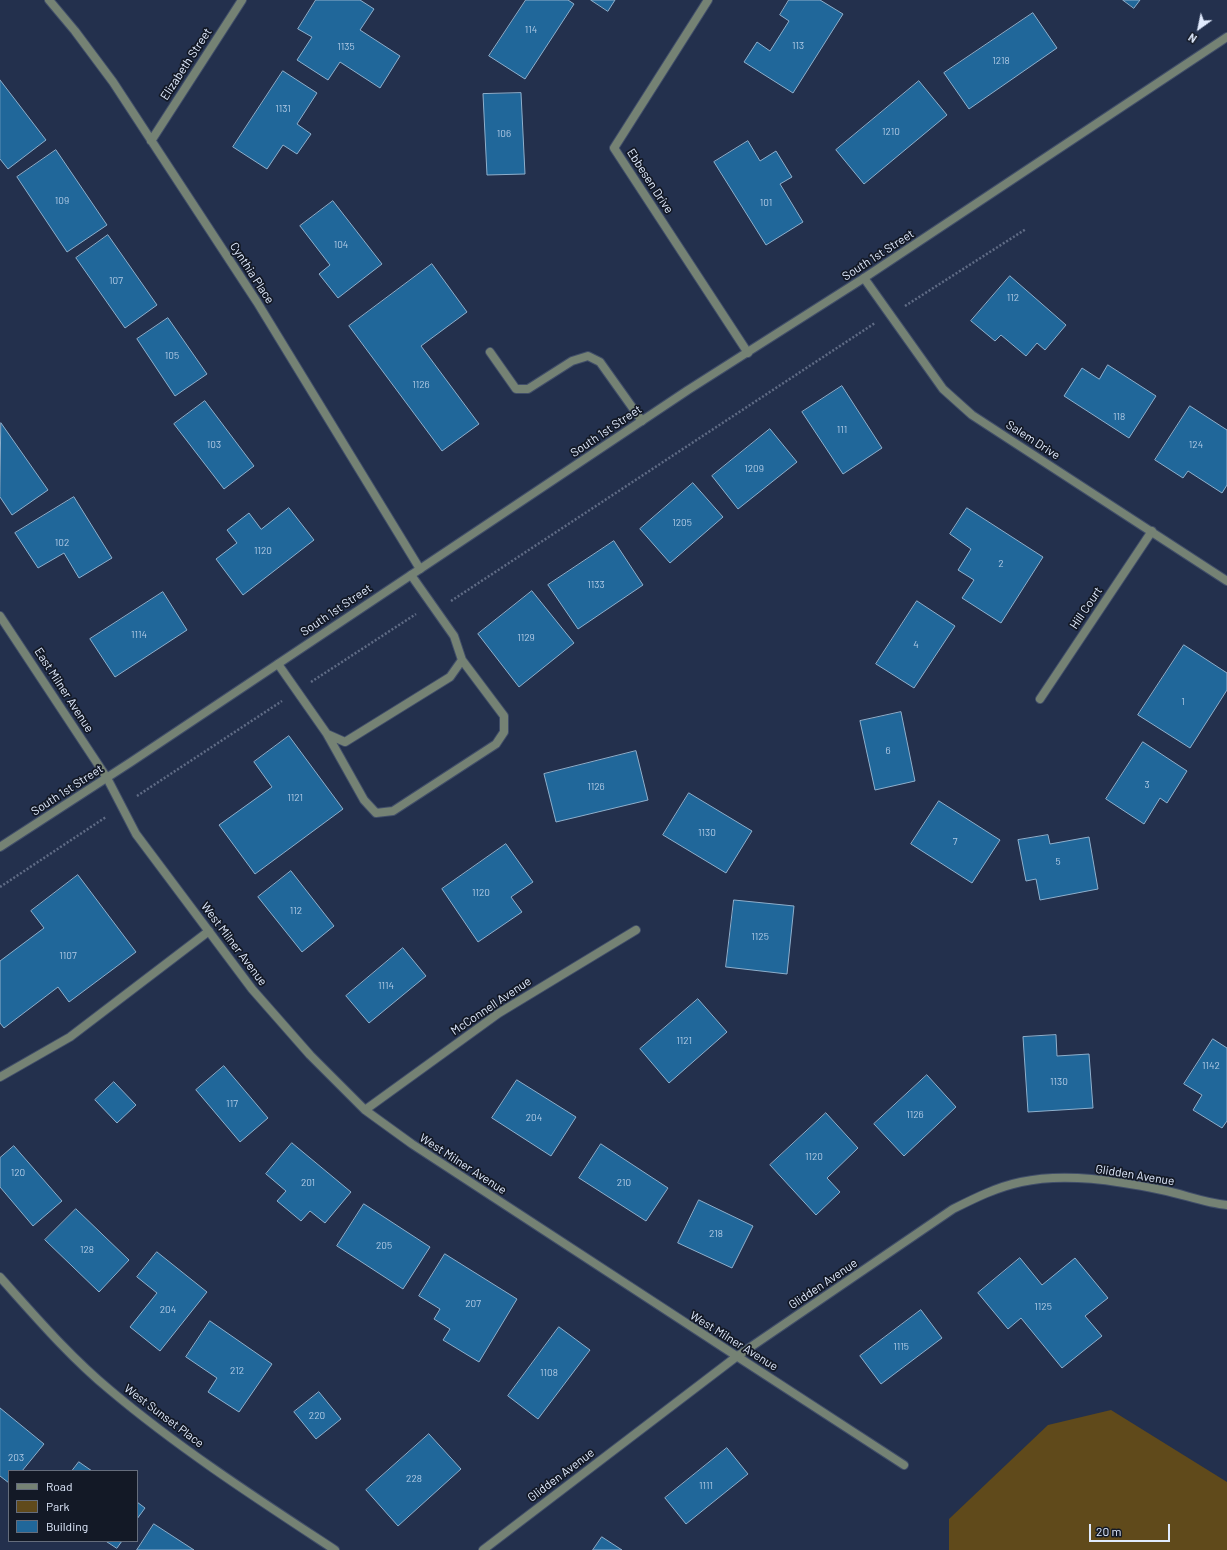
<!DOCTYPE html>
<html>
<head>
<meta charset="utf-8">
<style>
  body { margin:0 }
  #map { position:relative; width:1227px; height:1550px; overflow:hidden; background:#23304d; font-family:Barlow,sans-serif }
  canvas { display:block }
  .legend { position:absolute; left:8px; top:1470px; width:130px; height:72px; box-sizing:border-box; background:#131926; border:1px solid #656d7c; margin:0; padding:5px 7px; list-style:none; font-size:12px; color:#e1ebfe }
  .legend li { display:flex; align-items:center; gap:8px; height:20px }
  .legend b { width:20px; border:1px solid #656d7c }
  .north { position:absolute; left:1179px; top:8px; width:40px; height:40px; -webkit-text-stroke:3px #131926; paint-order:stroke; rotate:213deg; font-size:11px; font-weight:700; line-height:16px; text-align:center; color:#e1ebfe }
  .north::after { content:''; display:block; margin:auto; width:14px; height:18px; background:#e1ebfe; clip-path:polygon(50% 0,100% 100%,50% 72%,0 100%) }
  .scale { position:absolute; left:1089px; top:1524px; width:81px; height:18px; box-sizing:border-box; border:2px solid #e1ebfe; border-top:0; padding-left:5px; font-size:12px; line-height:14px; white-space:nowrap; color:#e1ebfe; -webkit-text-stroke:3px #131926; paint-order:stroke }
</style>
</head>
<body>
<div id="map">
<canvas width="1227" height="1550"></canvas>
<ul class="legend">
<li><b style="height:5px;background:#758274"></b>Road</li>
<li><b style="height:11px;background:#604a1b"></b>Park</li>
<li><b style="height:11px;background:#20679a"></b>Building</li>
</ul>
<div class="north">N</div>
<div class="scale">20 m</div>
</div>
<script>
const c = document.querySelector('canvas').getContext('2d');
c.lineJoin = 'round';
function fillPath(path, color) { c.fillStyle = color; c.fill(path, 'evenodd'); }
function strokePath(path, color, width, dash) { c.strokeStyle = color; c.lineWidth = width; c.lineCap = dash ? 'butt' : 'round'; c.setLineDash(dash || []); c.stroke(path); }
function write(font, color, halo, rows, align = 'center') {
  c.font = font + ' Barlow,sans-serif'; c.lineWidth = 3.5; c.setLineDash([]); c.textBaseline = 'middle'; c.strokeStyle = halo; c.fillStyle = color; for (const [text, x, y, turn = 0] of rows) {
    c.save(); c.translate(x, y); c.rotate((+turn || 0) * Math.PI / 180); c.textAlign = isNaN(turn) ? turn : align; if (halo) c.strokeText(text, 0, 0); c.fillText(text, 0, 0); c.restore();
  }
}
fillPath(new Path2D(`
  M1111 1410 1227 1482V1550H949V1519L1048 1425Z`), '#604a1b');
const building = new Path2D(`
  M316 0H360L374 9 360 30 400 56 380 88 340 62 328 80 297 60 312 37 298 29Z
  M526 0H568L574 4 525 79 489 56Z
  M591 0H615L608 11Z
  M789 0H820L843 14 793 93 744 62 757 42 770 51 789 21 780 15Z
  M1123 0H1140L1134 8Z
  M1033 13 1057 48 969 109 944 73Z
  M283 71 317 93 297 124 311 134 297 154 283 145 267 169 233 147Z
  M0 80 46 140 8 169 0 159Z
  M919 81 947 115 864 184 836 150Z
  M521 93 525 174 487 175 483 94Z
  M748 141 760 161 776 151 792 177 780 184 803 222 766 245 714 162Z
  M56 150 107 225 67 252 17 177Z
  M333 201 382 264 338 298 319 274 330 265 300 226Z
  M108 235 157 305 125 328 76 258Z
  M432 264 467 312 421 346 479 424 442 451 349 326Z
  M1010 276 1066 325 1045 350 1037 343 1026 356 1001 335 995 341 971 321Z
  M168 318 207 374 175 396 137 339Z
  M1108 365 1156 396 1129 438 1064 396 1082 368 1099 379Z
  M842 386 882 448 843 474 802 412Z
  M205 401 254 466 224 489 174 424Z
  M1190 406 1227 430V485L1222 493 1188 471 1183 478 1155 460Z
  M1 423 48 490 12 515 0 497Z
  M770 429 797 462 738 509 712 476Z
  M693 483 723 517 670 563 640 529Z
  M74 497 112 558 79 578 64 553 38 568 15 533Z
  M289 508 314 540 243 595 216 559 237 543 227 530 249 513 261 529Z
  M967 508 1043 557 1001 623 962 598 974 580 958 570 971 549 950 534Z
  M614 541 643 585 578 629 548 585Z
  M532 591 574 643 519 687 478 634Z
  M163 592 187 630 115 677 90 639Z
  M917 601 955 626 914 688 876 664Z
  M1184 645 1227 673V690L1190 748 1138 715Z
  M901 712 915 781 875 790 860 721Z
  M289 736 343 809 255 874 219 825 272 787 254 762Z
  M1143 742 1187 771 1167 803 1160 798 1144 824 1106 799Z
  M636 751 648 800 556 822 544 774Z
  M689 793 752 831 726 873 663 835Z
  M939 801 1000 840 972 883 911 844Z
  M1048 835 1050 844 1089 837 1098 889 1040 900 1036 879 1026 881 1018 840Z
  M506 844 533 882 511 897 522 912 478 942 442 889Z
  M291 871 334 926 302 952 258 897Z
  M78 875 136 952 69 1002 58 987 4 1028 0 1023V961L44 928 31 911Z
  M734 900 794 906 787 974 726 967Z
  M403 948 426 976 369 1023 346 996Z
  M698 999 727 1032 669 1083 640 1049Z
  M1056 1035 1057 1056 1089 1054 1093 1108 1028 1112 1023 1037Z
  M1213 1039 1227 1048V1121L1222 1128 1193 1110 1202 1095 1184 1084Z
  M224 1066 268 1118 240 1142 196 1090Z
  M927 1075 956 1107 904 1156 874 1124Z
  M517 1080 576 1117 551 1156 492 1118Z
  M114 1082 136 1105 117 1123 95 1100Z
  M826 1113 858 1148 827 1178 840 1192 816 1215 770 1165Z
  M292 1143 351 1192 325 1223 310 1211 301 1221 277 1201 286 1191 266 1174Z
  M601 1144 668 1188 646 1221 579 1178Z
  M14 1146 62 1201 33 1226 0 1187V1158Z
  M699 1200 753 1226 732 1268 678 1243Z
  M364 1204 430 1247 403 1289 337 1246Z
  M76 1209 129 1260 99 1292 45 1240Z
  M157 1252 207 1292 160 1351 130 1327 157 1293 137 1277Z
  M445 1254 517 1299 479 1362 443 1340 450 1329 434 1319 440 1309 419 1296Z
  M1020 1258 1042 1285 1075 1258 1108 1298 1085 1316 1102 1336 1062 1368 1021 1318 1008 1329 978 1293Z
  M921 1310 942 1338 881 1384 860 1356Z
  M210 1321 272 1364 239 1412 208 1392 217 1378 186 1357Z
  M559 1327 590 1350 538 1419 508 1396Z
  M319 1392 341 1419 316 1439 294 1412Z
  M0 1408 44 1444 22 1471H9V1483L0 1476Z
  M429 1434 461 1469 398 1526 366 1490Z
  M727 1448 748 1474 686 1524 665 1498Z
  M79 1462 92 1471H72Z
  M137 1502 145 1508 137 1519Z
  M154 1524 194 1550H137Z
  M602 1537 622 1550H593Z
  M106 1541H122L117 1548Z`);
fillPath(building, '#20679a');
strokePath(building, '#8eafcc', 1);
const service = new Path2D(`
  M490 352 516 389H528L572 361 588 356 600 362 642 421
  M278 664 327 734 345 742 450 677 462 660 454 636 411 575
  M327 734 364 800 376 813 393 811 496 744 504 732V716L462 660
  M0 1077 70 1037 209 931`);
const minor = new Path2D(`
  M49 0 75 31 113 82 257 302 420 569
  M708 0 614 148 748 353
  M151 141 242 0
  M864 278 943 389 972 415 1227 581
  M0 616 107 778 136 834 252 989 310 1055 365 1110 412 1144C575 1252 740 1358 904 1465
  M1040 699 1152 531
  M365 1110 499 1013 636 930
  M0 1277C35 1316 69 1356 110 1390 180 1449 259 1500 335 1550
  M483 1550 736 1357 953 1209C975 1198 997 1187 1021 1182 1066 1172 1117 1181 1162 1190 1183 1194 1205 1203 1227 1205`);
const tertiary = new Path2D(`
  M0 847 131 762 688 390 864 278 1227 37`);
strokePath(service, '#414e69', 10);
strokePath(minor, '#414e69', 10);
strokePath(tertiary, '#414e69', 10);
strokePath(new Path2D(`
  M905 306 1026 229
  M451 601 875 323
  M311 682 416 614
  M137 796 282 701
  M0 887 106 817`), '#606c86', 2.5, [2, 2]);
strokePath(service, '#758274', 8);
strokePath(minor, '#758274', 8);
strokePath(tertiary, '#758274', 8);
write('10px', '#b1cae5', null, [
  ["114",531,30],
  ["113",798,46],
  ["1135",346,47],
  ["1218",1001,61],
  ["1131",283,109],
  ["1210",891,132],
  ["106",504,134],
  ["109",62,201],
  ["101",766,203],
  ["104",341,245],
  ["107",116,281],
  ["112",1013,298],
  ["105",172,356],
  ["1126",421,385],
  ["118",1119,417],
  ["111",842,430],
  ["103",214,445],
  ["124",1196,445],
  ["1209",754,469],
  ["1205",682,523],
  ["102",62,543],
  ["1120",263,551],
  ["2",1001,564],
  ["1133",596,585],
  ["1114",139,635],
  ["1129",526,638],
  ["4",916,645],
  ["1",1183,702],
  ["6",888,751],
  ["3",1147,785],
  ["1126",596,787],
  ["1121",295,798],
  ["1130",707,833],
  ["7",955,842],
  ["5",1058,862],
  ["1120",481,893],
  ["112",296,911],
  ["1125",760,937],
  ["1107",68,956],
  ["1114",386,986],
  ["1121",684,1041],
  ["1142",1211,1066],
  ["1130",1059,1082],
  ["117",232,1104],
  ["1126",915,1115],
  ["204",534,1118],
  ["1120",814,1157],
  ["120",18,1173],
  ["201",308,1183],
  ["210",624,1183],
  ["218",716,1234],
  ["205",384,1246],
  ["128",87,1250],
  ["207",473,1304],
  ["1125",1043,1307],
  ["204",168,1310],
  ["1115",901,1347],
  ["212",237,1371],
  ["1108",549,1373],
  ["220",317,1416],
  ["203",16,1458],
  ["228",414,1479],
  ["1111",706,1486]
]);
write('12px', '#e1ebfe', '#131926', [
  ["Elizabeth Street",186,64,-57],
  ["Ebbesen Drive",650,181,57],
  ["South 1st Street",878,255,-33],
  ["Cynthia Place",252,273,57],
  ["South 1st Street",606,431,-34],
  ["Salem Drive",1033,440,33],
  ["Hill Court",1086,608,-56],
  ["South 1st Street",336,610,-34],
  ["East Milner Avenue",64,690,57],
  ["South 1st Street",67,790,-33],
  ["West Milner Avenue",234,944,53],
  ["McConnell Avenue",491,1006,-34],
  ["West Milner Avenue",463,1164,33],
  ["Glidden Avenue",1135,1175,9],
  ["Glidden Avenue",823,1284,-34],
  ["West Milner Avenue",734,1341,32],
  ["West Sunset Place",164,1416,37],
  ["Glidden Avenue",561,1475,-37]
]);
</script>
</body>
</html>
